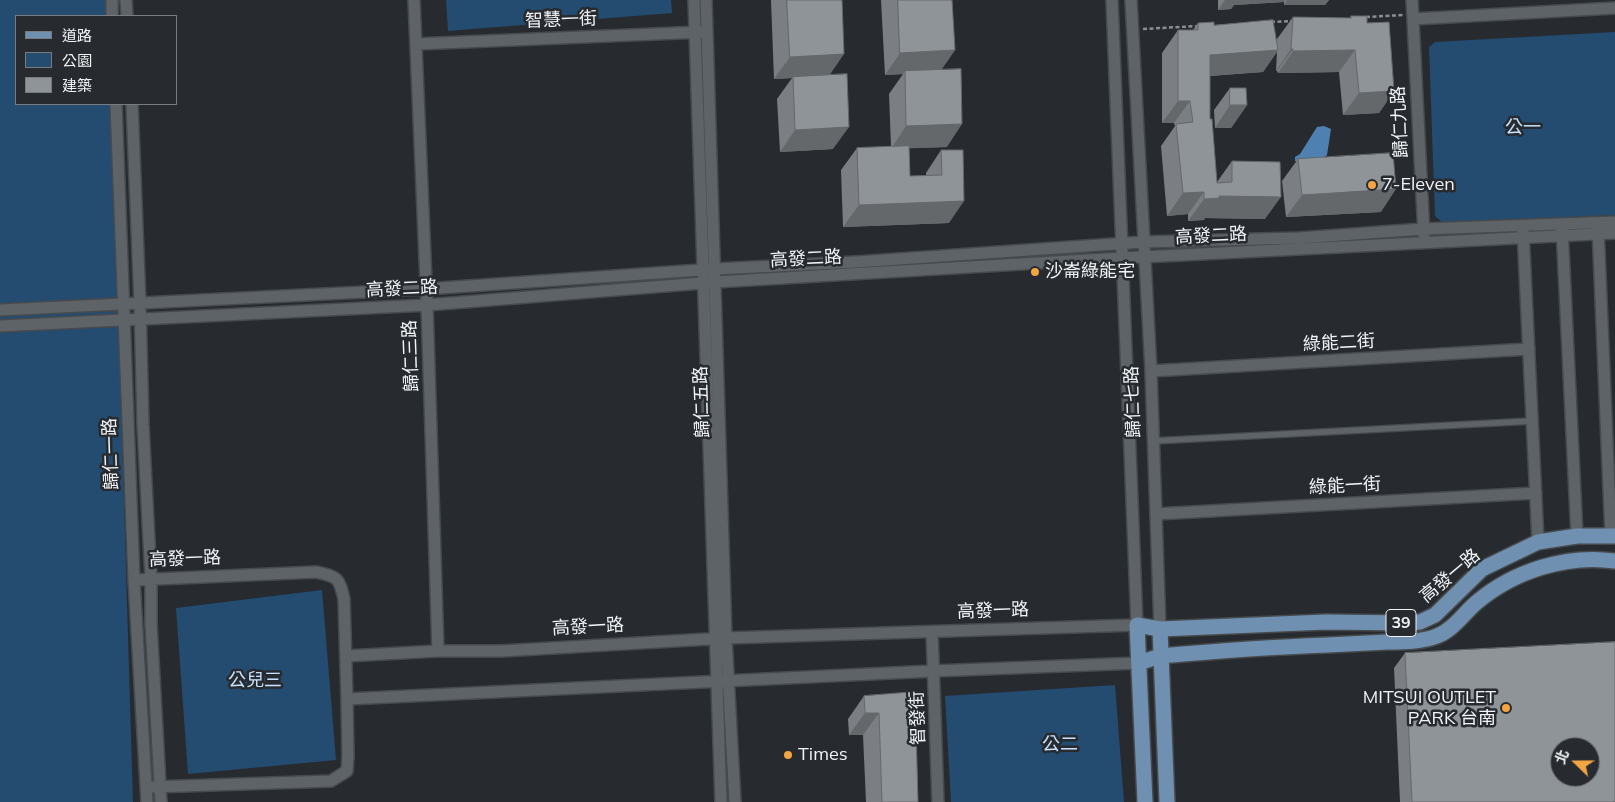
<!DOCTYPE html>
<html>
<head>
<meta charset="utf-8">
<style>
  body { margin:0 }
  #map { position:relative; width:1615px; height:802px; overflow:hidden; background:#272b2f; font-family:Mulish,"Noto Sans TC",sans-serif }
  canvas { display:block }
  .legend { position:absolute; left:15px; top:15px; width:162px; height:90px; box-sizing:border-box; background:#272b2f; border:1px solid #787b7f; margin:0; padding:6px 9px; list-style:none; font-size:15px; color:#f1f3f6 }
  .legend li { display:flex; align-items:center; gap:10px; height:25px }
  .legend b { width:25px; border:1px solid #787b7f }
  .north { position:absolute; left:1550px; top:737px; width:50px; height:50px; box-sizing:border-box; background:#272b2f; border:1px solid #787b7f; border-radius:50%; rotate:292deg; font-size:14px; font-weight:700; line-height:20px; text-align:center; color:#f1f3f6 }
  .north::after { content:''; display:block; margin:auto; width:18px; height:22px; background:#f2a542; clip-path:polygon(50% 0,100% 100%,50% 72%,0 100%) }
</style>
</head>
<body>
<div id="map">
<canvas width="1615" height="802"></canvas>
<ul class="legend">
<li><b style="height:6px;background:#6f90b1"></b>道路</li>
<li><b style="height:14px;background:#244b70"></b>公園</li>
<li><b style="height:14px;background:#8f9499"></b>建築</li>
</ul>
<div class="north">北</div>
</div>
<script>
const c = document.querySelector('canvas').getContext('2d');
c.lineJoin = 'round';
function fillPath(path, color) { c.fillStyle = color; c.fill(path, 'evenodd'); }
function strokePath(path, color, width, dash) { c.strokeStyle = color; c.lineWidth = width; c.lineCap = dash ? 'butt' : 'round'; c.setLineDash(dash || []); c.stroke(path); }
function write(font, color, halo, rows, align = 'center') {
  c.font = font + ' Mulish,"Noto Sans TC",sans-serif'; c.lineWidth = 5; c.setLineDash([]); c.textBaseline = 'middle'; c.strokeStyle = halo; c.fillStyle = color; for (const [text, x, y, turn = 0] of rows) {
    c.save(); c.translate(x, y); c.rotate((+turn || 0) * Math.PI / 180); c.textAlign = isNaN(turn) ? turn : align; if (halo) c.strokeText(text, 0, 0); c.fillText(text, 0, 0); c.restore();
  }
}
fillPath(new Path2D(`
  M0 0H108L109 16H16V104H112L133 802H0Z
  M446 0H671L672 13 448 31Z
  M1615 32V215L1443 223 1435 216 1429 47 1435 42Z
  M322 590 336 760 188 774 176 608Z
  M1115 685 1124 802H951L945 696Z`), '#244b70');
fillPath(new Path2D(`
  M1324 126 1331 129 1327 155 1324 158 1299 163 1295 161V157L1300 154 1317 127Z`), '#4e81b2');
const service = new Path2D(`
  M1153 441 1532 421`);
const minor = new Path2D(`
  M112 0V16
  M126 0 127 16
  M414 0 427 305 438 651
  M694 0 721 802
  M706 0 726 638 735 802
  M1131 0 1151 371 1160 629
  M1412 0 1424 235
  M1413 19 1615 8
  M416 44 702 32
  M116 104 134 580 147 802
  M132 104 140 303 143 425 151 579V624L161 802
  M1562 228 1577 536
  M1598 228 1611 536
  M1523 231 1538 542
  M0 310 426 289 715 269 856 262 1143 242 1299 238 1423 229 1615 222
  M0 326 427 305 715 282 1122 258 1615 233
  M1151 371 1529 349
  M1156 514 1536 493
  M134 580 316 572C338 577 339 577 344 599L347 699 348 756 347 771 331 781 153 787
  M932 632 938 802
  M346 656 438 651H501L726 638 1137 625 1112 0
  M347 699 933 671 1139 663`);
const primary = new Path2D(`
  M1160 629 1167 802
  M1139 663 1160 656C1216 651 1271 647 1327 645 1347 644 1368 643 1388 642 1404 642 1421 642 1437 636 1453 630 1464 613 1477 602 1514 571 1567 554 1615 561
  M1145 802 1137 625 1160 629 1326 622 1408 623 1420 622 1435 615 1482 569 1538 542 1577 536H1615`);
strokePath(service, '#464a4d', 8);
strokePath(minor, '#464a4d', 14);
strokePath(primary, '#464a4d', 18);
strokePath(new Path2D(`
  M1366 17 1403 15
  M1271 22 1293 21
  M1143 29 1198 26`), '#8c8f92', 2.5, [4, 2.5]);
strokePath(service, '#5e6368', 5.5);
strokePath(minor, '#5e6368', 11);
strokePath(primary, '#6f90b1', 15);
fillPath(new Path2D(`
  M771 0H842L830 75 833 149 780 152 777 99 792 78 774 79Z
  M881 0H952L955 50 941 70 947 147 909 148 910 176H926V173L941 150 949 223 843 227 841 170 857 148 891 146 889 94 903 74 885 75Z
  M1218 0H1329L1325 5H1284V2L1234 5 1231 9 1218 10Z
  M1351 16 1367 23 1394 91 1379 113 1343 115 1339 72 1278 73 1277 71H1276L1277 52 1263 72 1210 76V119L1217 182 1232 161 1265 219 1205 218 1204 220 1188 221V214L1167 216 1161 146 1175 126 1174 123H1162V53L1178 30H1193L1198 23 1214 25 1277 43V39L1293 17 1350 18Z
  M1230 88 1247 105 1231 128H1215L1214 110Z
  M1298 159 1381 212 1286 217 1282 181Z
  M1405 653 1615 802H1400L1394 668Z
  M915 692 918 802H866L863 735H849L848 719 864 696Z`), '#7b7f84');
fillPath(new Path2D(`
  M1225 0H1285L1284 2 1234 5 1231 9 1218 10Z
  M1287 0H1329L1325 5H1284Z
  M1291 49H1293L1277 71H1276Z
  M955 50 939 73 905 71 903 74 885 75 900 53Z
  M1278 50 1263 72 1194 77 1210 55Z
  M1355 50 1339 72 1278 73 1293 51Z
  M844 54 829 76 793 77 792 78 774 79 790 57Z
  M1394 91 1379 113 1343 115 1359 93Z
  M1178 101H1190L1174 123H1162Z
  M1230 105H1247L1231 128H1215Z
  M962 124 947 147 891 149 906 126Z
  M849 127 833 149 780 152 795 130Z
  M1396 189 1381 212 1286 217 1302 195Z
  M1204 192 1188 214 1167 216 1183 193Z
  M1219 196 1281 197 1265 219 1205 218 1204 220 1188 221 1204 199Z
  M964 201 949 223 843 227 859 205Z
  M865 713H879L863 735H849Z`), '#64686b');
const building = new Path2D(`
  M787 0H842L844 54 790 57Z
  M898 0H952L955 50 900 53Z
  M1351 16H1367V23L1389 22 1394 91 1359 93 1355 50 1293 51V49H1291L1293 17 1351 18Z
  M1273 20 1278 50 1210 55V119H1212L1217 183 1232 182V161L1280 162 1281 197 1219 196V198L1204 199V192L1183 193 1176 124 1193 122 1190 101H1178V30H1198V23L1214 22V25Z
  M961 69 962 124 906 126 905 71Z
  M847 74 849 127 795 130 793 77Z
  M1230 88H1246L1247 105H1230Z
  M909 146 910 176 942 175 941 150H963L964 201 859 205 857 148Z
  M1393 153 1396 189 1302 195 1298 159Z
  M1615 642V802H1412L1405 653ZM1560 747H1590V777H1560Z
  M915 692 918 802H882L879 713H865L864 696Z`);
fillPath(building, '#8f9499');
strokePath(building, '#64686b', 1);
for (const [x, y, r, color] of [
  [1372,185,5,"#f2a542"],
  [1035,272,5,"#f2a542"],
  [1506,708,5,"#f2a542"],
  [788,755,5,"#f2a542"]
]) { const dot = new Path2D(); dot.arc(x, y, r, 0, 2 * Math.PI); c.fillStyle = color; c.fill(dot); strokePath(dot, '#272b2f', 2); }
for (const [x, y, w] of [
  [1401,623,30]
]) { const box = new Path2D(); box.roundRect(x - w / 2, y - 13.5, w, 27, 4); c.fillStyle = '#272b2f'; c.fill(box); strokePath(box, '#f1f3f6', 1); }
write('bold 16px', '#f1f3f6', null, [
  ["39",1401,623]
]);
write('18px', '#f1f3f6', '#272b2f', [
  ["智慧一街",561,20,-2],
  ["歸仁九路",1400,122,-93],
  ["高發二路",1211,236,-3],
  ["高發二路",806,259,-3],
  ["高發二路",402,289,-3],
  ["綠能二街",1339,343,-3],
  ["歸仁三路",411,356,-92],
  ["歸仁五路",702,402,-92],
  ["歸仁七路",1133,402,-92],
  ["歸仁一路",111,454,-92],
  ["綠能一街",1345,486,-3],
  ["高發一路",185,559,-2],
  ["高發一路",1450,576,-40],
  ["高發一路",993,611,-2],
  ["高發一路",588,627,-3],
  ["智發街",918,718,-92]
]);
write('18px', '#c4e0fd', '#272b2f', [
  ["公一",1523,128],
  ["公兒三",255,681],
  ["公二",1060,745]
]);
write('18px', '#f1f3f6', '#272b2f', [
  ["7-Eleven",1382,185],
  ["沙崙綠能宅",1045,272],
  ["MITSUI OUTLET",1496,698,"right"],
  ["PARK 台南",1496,719,"right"],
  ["Times",798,755]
], 'left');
</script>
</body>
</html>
